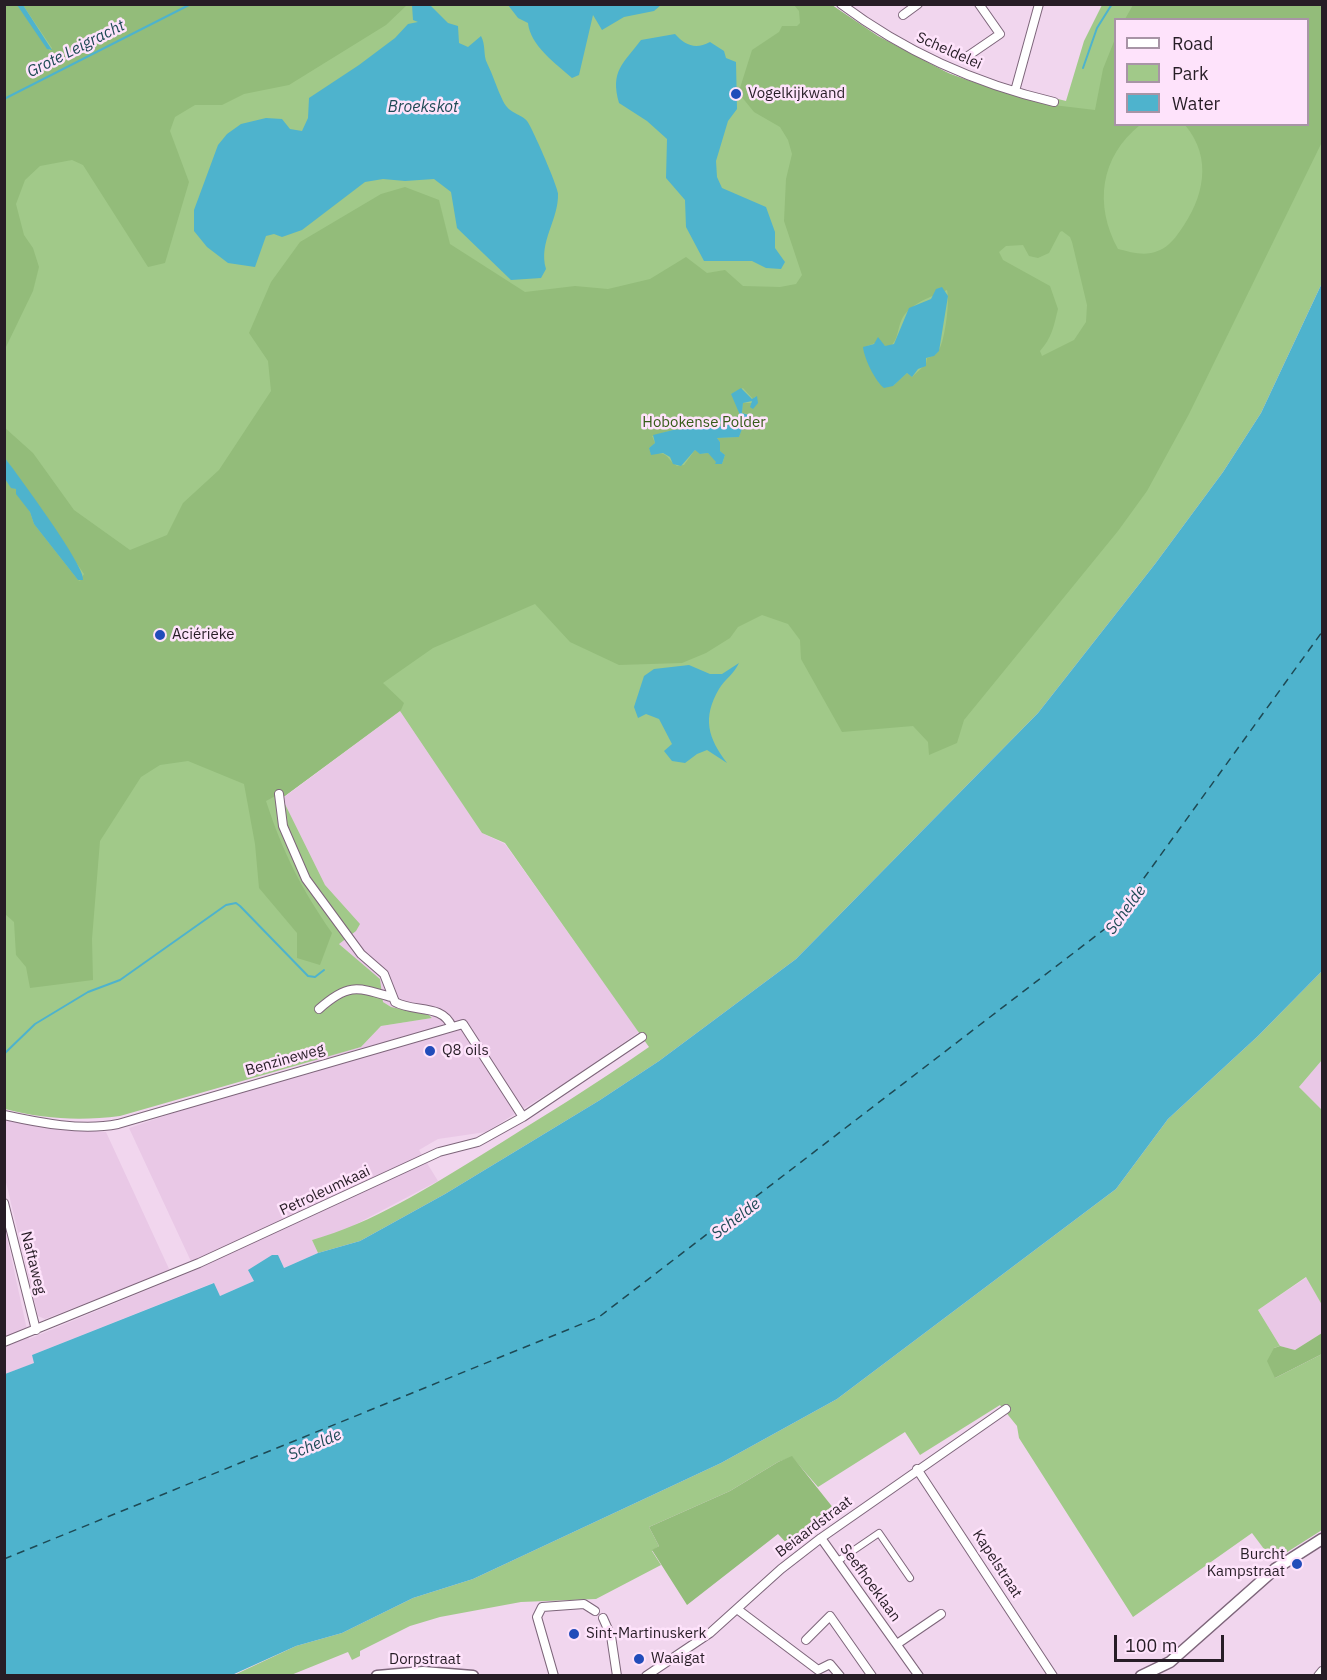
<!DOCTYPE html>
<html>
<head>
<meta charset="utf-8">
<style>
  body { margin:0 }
  #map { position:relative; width:1327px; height:1680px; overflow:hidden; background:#f1d6ee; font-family:"IBM Plex Sans",sans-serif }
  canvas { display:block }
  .frame { position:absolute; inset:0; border:6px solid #271d26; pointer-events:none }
  .legend { position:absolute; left:1114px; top:18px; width:195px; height:108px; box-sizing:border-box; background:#fee3fb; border:2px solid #a894a6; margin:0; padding:8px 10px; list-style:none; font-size:18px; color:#271d26 }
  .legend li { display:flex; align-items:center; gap:12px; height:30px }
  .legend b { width:30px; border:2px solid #a894a6 }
  .scale { position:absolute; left:1114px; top:1635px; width:110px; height:27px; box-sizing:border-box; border:3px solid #271d26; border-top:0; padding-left:8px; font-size:18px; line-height:21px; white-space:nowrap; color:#271d26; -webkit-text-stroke:4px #fee3fb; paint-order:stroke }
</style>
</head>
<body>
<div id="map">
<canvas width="1327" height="1680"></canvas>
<div class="frame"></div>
<ul class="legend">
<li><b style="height:8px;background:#fff"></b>Road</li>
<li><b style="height:16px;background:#a1c989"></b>Park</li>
<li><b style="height:16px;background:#4eb3cd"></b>Water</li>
</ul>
<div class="scale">100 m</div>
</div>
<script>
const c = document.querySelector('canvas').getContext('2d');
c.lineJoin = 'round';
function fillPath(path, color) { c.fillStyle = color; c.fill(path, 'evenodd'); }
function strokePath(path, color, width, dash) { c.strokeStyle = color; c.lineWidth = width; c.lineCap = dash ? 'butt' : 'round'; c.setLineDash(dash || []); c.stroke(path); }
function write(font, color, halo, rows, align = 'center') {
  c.font = font + ' "IBM Plex Sans",sans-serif'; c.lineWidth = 5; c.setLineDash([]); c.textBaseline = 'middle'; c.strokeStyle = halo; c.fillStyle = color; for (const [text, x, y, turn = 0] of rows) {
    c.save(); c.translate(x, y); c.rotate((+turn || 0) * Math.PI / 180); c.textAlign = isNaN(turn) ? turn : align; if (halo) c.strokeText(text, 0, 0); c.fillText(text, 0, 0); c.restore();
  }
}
fillPath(new Path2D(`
  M401 710 482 833 505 844 639 1032 568 1081 486 1132 438 1139 419 1150 438 1181 343 1231 312 1240 318 1253 220 1296 213 1283 32 1355 35 1363 5 1374 4 1224 29 1339 195 1270 129 1128 223 1096 316 1072 312 1059 361 1047 381 1026 432 1018 429 1014 390 1007 383 1002 380 979 339 944 283 798Z
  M1322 1060V1110L1299 1087Z
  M4 1120 42 1127 106 1132 170 1271 45 1319 38 1316 5 1178Z
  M1307 1277 1322 1305V1333L1295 1350 1280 1346 1258 1310Z`), '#e9c8e6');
fillPath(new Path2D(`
  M4 5H832C888 55 964 82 1036 101L1038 94 1066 101 1084 41 1102 5H1322V283L1261 413 1223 472 1155 564 1038 713 796 959 659 1061 600 1100 445 1194 360 1241 318 1253 312 1240C373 1223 429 1187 483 1154 539 1119 595 1085 649 1047L505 843 482 833 400 711 282 798 325 885 360 924 356 931 339 944 380 979 383 1002 391 1007 429 1015 432 1018 381 1026 361 1047 120 1116C80 1121 43 1119 5 1109ZM1116 20H1308V124H1116Z
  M1322 971V1060L1299 1087 1322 1110V1305L1306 1277 1258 1310 1280 1346 1274 1348 1275 1378 1322 1354V1530L1273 1561 1252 1533 1133 1617 1019 1438 1017 1426 1000 1405 920 1455 905 1432 818 1487 792 1457 778 1462 730 1491 649 1527 659 1546 652 1551 661 1565 596 1599 521 1602 440 1617 410 1626 360 1651V1656L352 1660 348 1652 291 1675 232 1676 296 1646 342 1633 413 1598 473 1579 721 1463 837 1399 1116 1189 1168 1119 1258 1036Z`), '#a1c989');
fillPath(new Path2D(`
  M5 5H17L50 51 52 48 23 5H407L386 25 289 85 244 94 222 105H195L175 117 170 131 189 182 165 263 148 267 83 165 72 160 40 166 25 180 16 204 24 235 33 248 39 267 33 291 5 349Z
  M794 5H832L878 36 950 74 996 90 1053 105 1095 110 1103 69 1115 39 1116 124 1140 125C1100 157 1094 205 1118 249 1130 252 1143 256 1155 252 1166 249 1174 240 1180 231 1204 198 1213 158 1185 125L1308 124V20L1125 19 1133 5H1322V142L1189 414 1147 491 1118 531 964 720 957 743 929 755 928 742 913 726 842 732 801 659 800 640 788 624 762 615 738 627 730 638 706 653 682 663 619 665 570 642 535 604 433 648 383 683 404 703 401 710 282 798 279 794 266 801C283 853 301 888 332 933L320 965 297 958V933L259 888 255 844 244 784 188 761 160 765 141 777 100 841 92 939 93 980 30 988 26 967 16 955 14 922 5 914V479L11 487 16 489 30 512 34 524 78 580 80 581 84 574 5 458 4 427 33 453 74 510 130 550 167 535 183 503 219 470 271 391 268 361 249 333 271 282 300 242 381 194 405 187 439 200 450 244 525 292 575 286 608 289 650 279 686 257 707 273 725 270 743 286 780 287 796 284 802 275 784 221 786 179 792 154 788 140 780 127 754 112 741 96 740 88 752 50 779 32 782 26H797L800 23 799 11ZM1062 231 1070 237 1072 242 1087 305 1086 322 1074 340 1042 356 1040 351C1052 338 1054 325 1058 309L1050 286 1003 260 999 252 1006 246 1023 245 1029 256 1038 258 1049 253 1060 232ZM947 290C950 302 945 339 939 350 936 355 932 357 927 358L926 364 912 377 907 373 893 386 879 383 867 346 875 343 889 347C899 341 897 327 903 317 913 302 931 297 947 290ZM743 388 753 399 756 396 752 403H743L742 413 749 414 746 419 747 428 742 429 739 437 717 438 720 442V451L725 455 722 464H715L717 462 708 453 701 454 695 450 684 465 677 466C665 458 669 451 651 454L649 448 655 443 652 436 673 430 721 426 720 417 728 426 741 422 739 420 734 423 732 420 740 416 738 406 731 394Z
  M1322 1333V1354L1275 1378 1267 1361 1274 1348 1280 1346 1295 1350Z
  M792 1456 838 1514 791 1548 778 1534 687 1605 652 1550 659 1546 649 1527 730 1491 778 1462Z`), '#93bc7a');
fillPath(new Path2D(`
  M17 5H23L52 50 47 49Z
  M412 5H430L448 23 458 26 459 43 468 47 481 36C486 45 483 55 487 63 493 75 497 89 503 101 509 114 522 114 527 121 532 127 558 187 558 193 559 220 538 242 546 269L541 278 511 280 457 228 451 192 434 179 405 181 383 179 365 182 302 230 282 237 274 234 266 236 255 267 228 263 207 247 194 231V210L218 145 227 134 241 124 266 118 282 119 290 129 302 131 308 118 309 98 359 65 395 38 408 24 418 22 413 20Z
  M508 5H661L654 11 624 17 602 30 593 15 579 75 572 78C556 64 530 45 528 23L518 18Z
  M675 34C685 45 695 50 710 42L724 51 726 58 736 62 737 109 728 121 716 161 717 177 722 188 766 207 775 232V248L785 262 781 269 766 268 752 261H704L686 227 685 200 666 178 667 139 647 121 619 103C610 71 623 64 641 40Z
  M1322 283V971L1258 1036 1168 1119 1116 1189 837 1399 721 1463 473 1579 413 1598 342 1633 296 1646 232 1675H5V1374L34 1363 32 1355 214 1283 220 1296 254 1281 248 1270 272 1255H278L284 1268 318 1253 360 1241 445 1194 600 1100 659 1061 796 959 1038 713 1155 564 1223 472 1261 413Z
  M942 287 948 296 939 351 934 356 926 358V366L918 369 912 377 907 373 893 386 884 388C875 381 864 358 863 347L874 344 878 337 885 346 894 344 909 308 931 299 936 289Z
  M741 388 752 399 757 396 758 403 753 409 750 407 752 401 743 403 742 413 749 415 746 419 747 429H742L739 437 717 438 720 442V451L725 455 722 464H715L716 462 708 453 700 454 695 450 681 466 673 464 670 457 663 453 651 455 649 448 655 443 653 435 673 430 721 426 720 417 728 425 734 424 732 421 740 415 731 394Z
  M5 458C17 474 87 568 83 580H78L34 524 30 512 16 494V489L11 488 5 479Z
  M739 663C734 674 725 679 719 689 702 718 708 738 727 763L707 750 697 754 685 763 672 761 664 751 672 744 659 719 646 714 638 718 634 707 644 676 654 669 689 665 710 674H722Z`), '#4eb3cd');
strokePath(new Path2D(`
  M1083 68 1097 28 1112 4
  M4 99 191 4
  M4 1054 35 1024 88 992 120 980 226 905 236 903 240 906 308 976 315 977 324 970`), '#4eb3cd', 2);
strokePath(new Path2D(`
  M4 1559 599 1317 1110 925 1322 632`), '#1e4a55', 1.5, [8, 6]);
const pedestrian = new Path2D(`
  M838 1561 879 1533 910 1578`);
const minor = new Path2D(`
  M841 4C905 52 977 84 1054 102
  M903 15 918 4
  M965 58 1000 34 979 4
  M1015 91 1039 4
  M279 794 283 826 306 879 361 954 384 974 395 1002C414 1013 442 1003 452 1027
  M319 1009C348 983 357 987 391 997
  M4 1115C40 1123 82 1131 118 1124L463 1024 523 1117
  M4 1203 36 1330
  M4 1342 199 1263 439 1152 478 1142 523 1117 642 1037
  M917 1469 1053 1676
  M821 1538 919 1676
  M737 1609 818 1670 830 1664 840 1676
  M603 1618 611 1636 617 1676
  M806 1640 830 1616 872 1676
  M897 1644 941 1614
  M554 1676 537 1617 542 1607 584 1604 595 1611
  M646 1676 710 1633 781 1569 821 1538 1006 1409
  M1318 1676 1322 1671`);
const tertiary = new Path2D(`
  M377 1676 423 1672 473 1676
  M1141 1676 1170 1662 1275 1569 1322 1539`);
strokePath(pedestrian, '#7d657a', 8);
strokePath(minor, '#7d657a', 10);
strokePath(tertiary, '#7d657a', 13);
strokePath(pedestrian, '#fff', 6);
strokePath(minor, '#fff', 8);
strokePath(tertiary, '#fff', 10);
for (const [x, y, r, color] of [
  [736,94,6,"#214cba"],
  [160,635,6,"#214cba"],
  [430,1051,6,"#214cba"],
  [1297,1564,6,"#214cba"],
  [574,1634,6,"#214cba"],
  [639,1659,6,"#214cba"]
]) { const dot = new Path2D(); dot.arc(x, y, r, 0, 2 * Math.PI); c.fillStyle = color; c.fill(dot); strokePath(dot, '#fee3fb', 2); }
write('15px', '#271d26', '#fee3fb', [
  ["Scheldelei",949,51,24],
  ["Benzineweg",285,1060,-16],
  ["Petroleumkaai",325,1191,-25],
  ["Naftaweg",33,1263,76],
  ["Beiaardstraat",814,1527,-37],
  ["Kapelstraat",997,1564,57],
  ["Seefhoeklaan",870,1583,54],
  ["Dorpstraat",425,1660]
]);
write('15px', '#271d26', '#fee3fb', [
  ["Vogelkijkwand",748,94],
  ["Aciérieke",172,635],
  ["Q8 oils",442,1051],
  ["Burcht",1285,1555,"right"],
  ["Kampstraat",1285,1572,"right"],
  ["Sint-Martinuskerk",586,1634],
  ["Waaigat",651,1659]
], 'left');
write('15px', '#365c19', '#fee3fb', [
  ["Hobokense Polder",704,423]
]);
write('italic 16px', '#1e4a55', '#fee3fb', [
  ["Grote Leigracht",76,49,-27],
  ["Broekskot",423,107],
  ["Schelde",1126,910,-54],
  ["Schelde",736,1219,-37],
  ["Schelde",315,1445,-23]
]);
</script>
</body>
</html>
